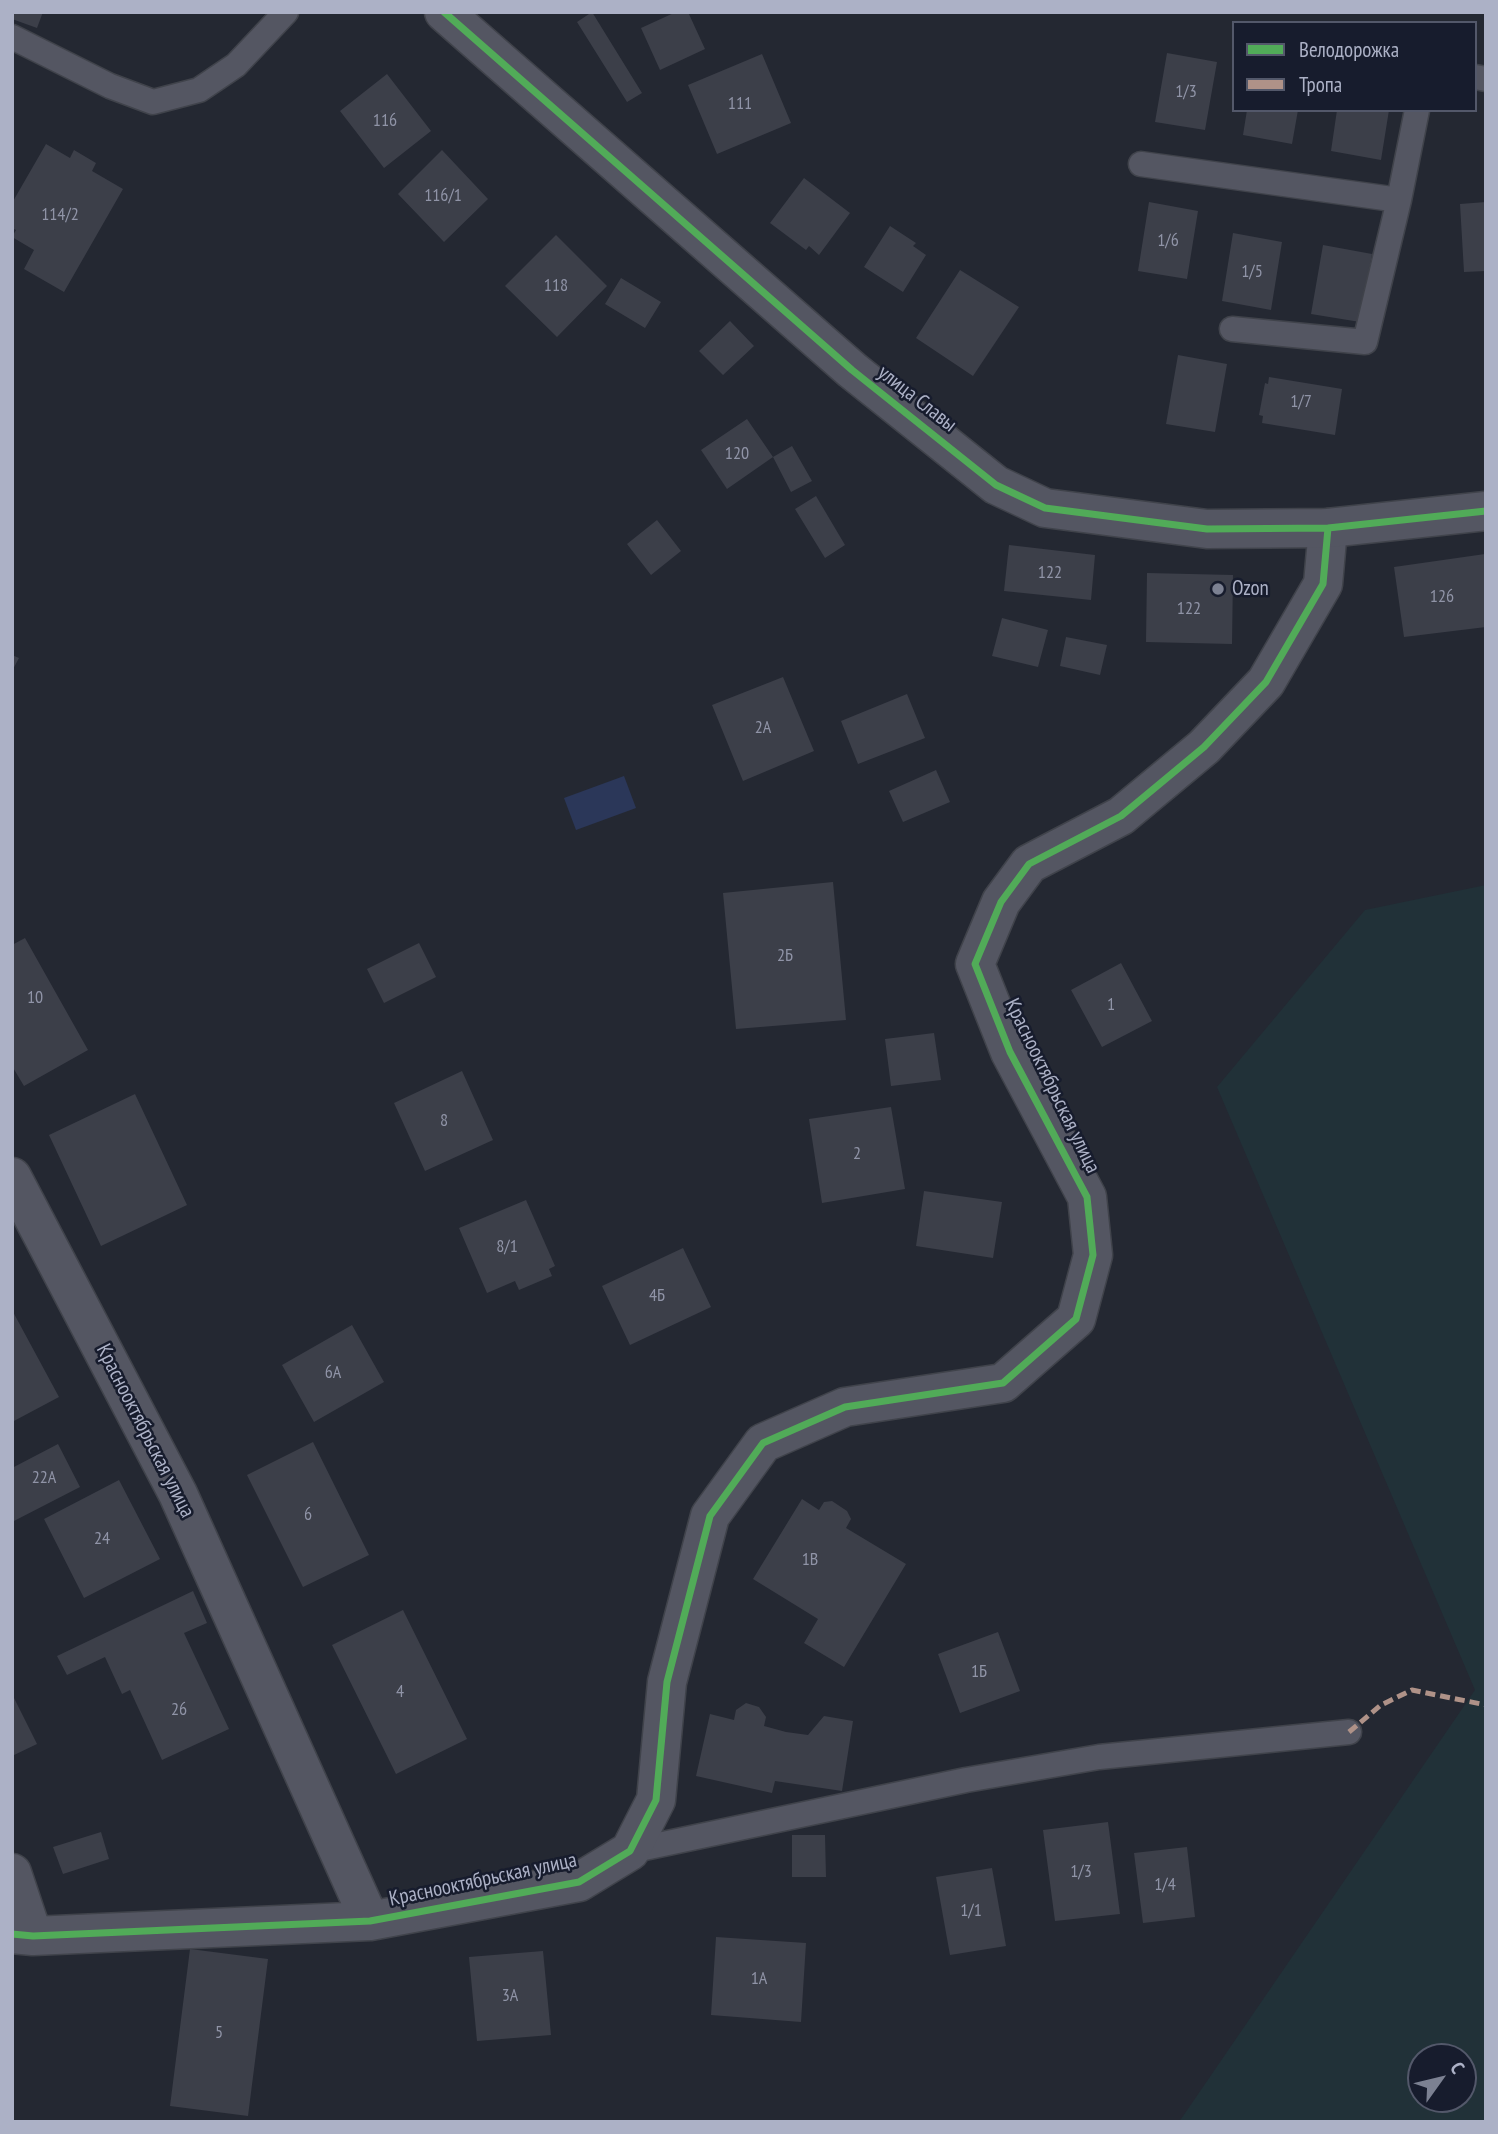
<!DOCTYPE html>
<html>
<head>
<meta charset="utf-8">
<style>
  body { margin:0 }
  #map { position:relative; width:1498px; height:2134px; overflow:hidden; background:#242832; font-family:"PT Sans Narrow",sans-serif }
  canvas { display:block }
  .frame { position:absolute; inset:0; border:14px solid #acb1c6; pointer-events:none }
  .legend { position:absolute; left:1232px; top:21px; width:245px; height:91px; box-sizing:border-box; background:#171c2d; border:2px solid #53586a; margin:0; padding:9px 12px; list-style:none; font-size:21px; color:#acb1c6 }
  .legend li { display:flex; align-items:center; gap:14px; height:35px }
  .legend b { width:35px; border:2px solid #53586a }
  .north { position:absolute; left:1407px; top:2043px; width:70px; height:70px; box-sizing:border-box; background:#171c2d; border:2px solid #53586a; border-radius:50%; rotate:56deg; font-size:19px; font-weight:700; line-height:28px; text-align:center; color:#acb1c6 }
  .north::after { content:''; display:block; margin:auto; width:24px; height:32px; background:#7c8192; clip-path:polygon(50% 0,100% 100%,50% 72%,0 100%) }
</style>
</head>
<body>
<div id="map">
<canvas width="1498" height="2134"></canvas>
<div class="frame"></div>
<ul class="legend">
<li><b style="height:9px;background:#51ab58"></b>Велодорожка</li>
<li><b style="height:9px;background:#af9288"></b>Тропа</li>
</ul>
<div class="north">С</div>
</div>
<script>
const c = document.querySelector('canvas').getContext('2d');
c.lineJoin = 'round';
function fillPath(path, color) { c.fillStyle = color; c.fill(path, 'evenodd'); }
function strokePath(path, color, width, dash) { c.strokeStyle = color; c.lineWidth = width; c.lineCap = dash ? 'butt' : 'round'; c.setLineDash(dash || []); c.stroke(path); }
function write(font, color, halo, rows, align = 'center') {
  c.font = font + ' "PT Sans Narrow",sans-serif'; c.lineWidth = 5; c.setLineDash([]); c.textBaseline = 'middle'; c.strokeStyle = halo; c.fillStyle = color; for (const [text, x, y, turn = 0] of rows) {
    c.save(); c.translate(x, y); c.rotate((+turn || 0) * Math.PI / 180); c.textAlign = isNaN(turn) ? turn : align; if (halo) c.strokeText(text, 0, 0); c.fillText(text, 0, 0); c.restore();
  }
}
fillPath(new Path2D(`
  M1486 885V2122H1179L1475 1690 1217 1087 1365 910ZM1421 2057H1463V2099H1421Z`), '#213138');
fillPath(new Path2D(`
  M624 776 636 808 576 830 564 798Z`), '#2b3759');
fillPath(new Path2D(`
  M12 12H43L37 28 12 19Z
  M592 12 642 93 627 102 577 22Z
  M676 12H688L705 49 660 70 641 28Z
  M1167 53 1217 62 1205 130 1155 122Z
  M762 54 791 123 717 154 688 85Z
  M387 74 431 131 384 168 340 111Z
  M1247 110H1298L1292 144 1243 135Z
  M1337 110H1389L1381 160 1331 151Z
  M46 144 70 158 74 150 96 163 92 171 123 189 64 292 24 269 34 250 12 237 16 230 12 228V203Z
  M442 150 488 199 444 242 398 194Z
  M804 178 850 213 819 255 809 246 806 250 770 223Z
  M1149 202 1198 211 1187 279 1138 271Z
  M1486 202V271L1464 272 1460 204Z
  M890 226 916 243 913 246 926 255 903 292 864 267Z
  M1233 233 1282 242 1271 310 1222 301Z
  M556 235 607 286 557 337 505 286Z
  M1323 245 1372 254 1360 322 1311 314Z
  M960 270 1019 307 973 376 916 338Z
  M621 278 661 302 645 328 605 304Z
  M730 321 754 346 723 375 699 351Z
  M1178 355 1227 364 1215 432 1166 424Z
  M1269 377 1342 389 1335 435 1262 423 1263 416 1259 415 1265 383 1268 384Z
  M747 419 773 457 727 489 701 450Z
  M792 446 812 481 791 492 773 457Z
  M816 496 845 545 825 558 795 509Z
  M657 520 681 551 651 575 627 544Z
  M1009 545 1095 555 1091 600 1004 591Z
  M1485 554 1486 627 1404 637 1394 567Z
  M1147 573 1233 575 1232 644 1146 642Z
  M1002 618 1048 630 1038 667 992 656Z
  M1066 637 1107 645 1100 675 1060 666Z
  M12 655 19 658 12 671Z
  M783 677 814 751 743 781 712 705Z
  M907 694 925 738 858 764 841 721Z
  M936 770 950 802 903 822 889 791Z
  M833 882 846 1020 736 1029 723 893Z
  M25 938 88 1050 24 1086 12 1066V945Z
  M419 943 436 977 384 1003 367 969Z
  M1121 963 1152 1021 1102 1047 1071 990Z
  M934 1033 941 1080 891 1086 885 1039Z
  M462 1071 493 1140 425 1171 394 1103Z
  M135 1094 187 1205 101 1246 49 1135Z
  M891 1107 905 1189 822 1203 809 1119Z
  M924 1191 1002 1202 993 1258 916 1246Z
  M526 1200 555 1266 549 1269 552 1276 519 1290 515 1281 487 1293 459 1228Z
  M683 1248 711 1307 630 1345 602 1286Z
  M12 1310 59 1397 12 1422Z
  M352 1325 384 1382 314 1422 282 1365Z
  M313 1442 369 1555 303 1587 247 1475Z
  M58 1444 80 1487 12 1522V1468Z
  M119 1480 160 1559 84 1598 44 1519Z
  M802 1499 819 1510 824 1502 832 1501 847 1511 851 1519 846 1528 906 1564 844 1667 804 1643 818 1619 753 1579Z
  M193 1591 207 1623 184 1633 229 1729 162 1760 130 1690 122 1694 105 1657 67 1675 57 1656Z
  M403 1610 467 1739 396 1774 332 1645Z
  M998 1632 1020 1691 960 1713 938 1654Z
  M12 1694 37 1744 12 1756Z
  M746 1703 759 1707 766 1717 764 1726 786 1732 808 1735 824 1716 853 1721 842 1791 775 1781 772 1793 696 1776 710 1714 734 1720 736 1710Z
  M1108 1822 1120 1914 1055 1921 1043 1830Z
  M101 1832 109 1859 63 1874 53 1847Z
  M792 1835H825L826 1877H792Z
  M1187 1847 1195 1917 1143 1923 1134 1853Z
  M992 1868 1006 1946 950 1955 936 1877Z
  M716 1937 806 1943 801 2022 711 2015Z
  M190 1949 268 1959 248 2116 170 2106Z
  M543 1951 551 2035 477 2041 469 1957Z`), '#3c3f49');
const service = new Path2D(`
  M12 37 110 86 153 102 199 90 236 65 286 12
  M1475 77 1486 79
  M1141 164 1399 200 1417 110
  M1232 329 1365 342 1399 200
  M630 1851 966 1780 1099 1757 1349 1732`);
const minor = new Path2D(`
  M12 1177 178 1494 370 1921
  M12 1873 33 1936
  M12 1934 33 1936 370 1921 579 1882 630 1851 656 1800 667 1682 710 1516 763 1443 845 1407 1003 1383 1076 1319 1093 1255 1087 1197 1010 1052 975 964 1001 902 1029 864 1121 816 1204 747 1266 682 1323 584 1328 528`);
const tertiary = new Path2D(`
  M444 12 852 370 996 485 1045 508 1207 529 1328 528 1486 511`);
strokePath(service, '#40434b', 27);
strokePath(minor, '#40434b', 41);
strokePath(tertiary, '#40434b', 41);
strokePath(service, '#545662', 24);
strokePath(minor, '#545662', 38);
strokePath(tertiary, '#545662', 38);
strokePath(new Path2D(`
  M1349 1732 1381 1705 1412 1690 1486 1705`), '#af9288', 5, [10, 5]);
strokePath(new Path2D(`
  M444 12 852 370 996 485 1045 508 1207 529 1328 528 1486 511
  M12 1934 33 1936 370 1921 579 1882 630 1851 656 1800 667 1682 710 1516 763 1443 845 1407 1003 1383 1076 1319 1093 1255 1087 1197 1010 1052 975 964 1001 902 1029 864 1121 816 1204 747 1266 682 1323 584 1328 528`), '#51ab58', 7);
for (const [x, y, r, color] of [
  [1218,589,7,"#7c8192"]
]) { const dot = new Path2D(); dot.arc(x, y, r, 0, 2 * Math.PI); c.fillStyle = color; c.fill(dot); strokePath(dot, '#171c2d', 2.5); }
write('18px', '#9094a7', null, [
  ["1/3",1186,92],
  ["111",740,104],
  ["116",385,121],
  ["116/1",443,196],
  ["114/2",60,215],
  ["1/6",1168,241],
  ["1/5",1252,272],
  ["118",556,286],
  ["1/7",1301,402],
  ["120",737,454],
  ["122",1050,573],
  ["126",1442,597],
  ["122",1189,609],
  ["2А",763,728],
  ["2Б",785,956],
  ["10",35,998],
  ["1",1111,1005],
  ["8",444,1121],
  ["2",857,1154],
  ["8/1",507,1247],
  ["4Б",657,1296],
  ["6А",333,1373],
  ["22А",44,1478],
  ["6",308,1515],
  ["24",102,1539],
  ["1В",810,1560],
  ["1Б",979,1672],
  ["4",400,1692],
  ["26",179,1710],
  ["1/3",1081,1872],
  ["1/4",1165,1885],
  ["1/1",971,1911],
  ["1А",759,1979],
  ["3А",510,1996],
  ["5",219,2033]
]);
write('21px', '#acb1c6', '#171c2d', [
  ["улица Славы",917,399,38],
  ["Краснооктябрьская улица",1052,1086,64],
  ["Краснооктябрьская улица",145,1431,63],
  ["Краснооктябрьская улица",483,1880,-12]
]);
write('21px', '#acb1c6', '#171c2d', [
  ["Ozon",1232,589]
], 'left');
</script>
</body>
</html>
